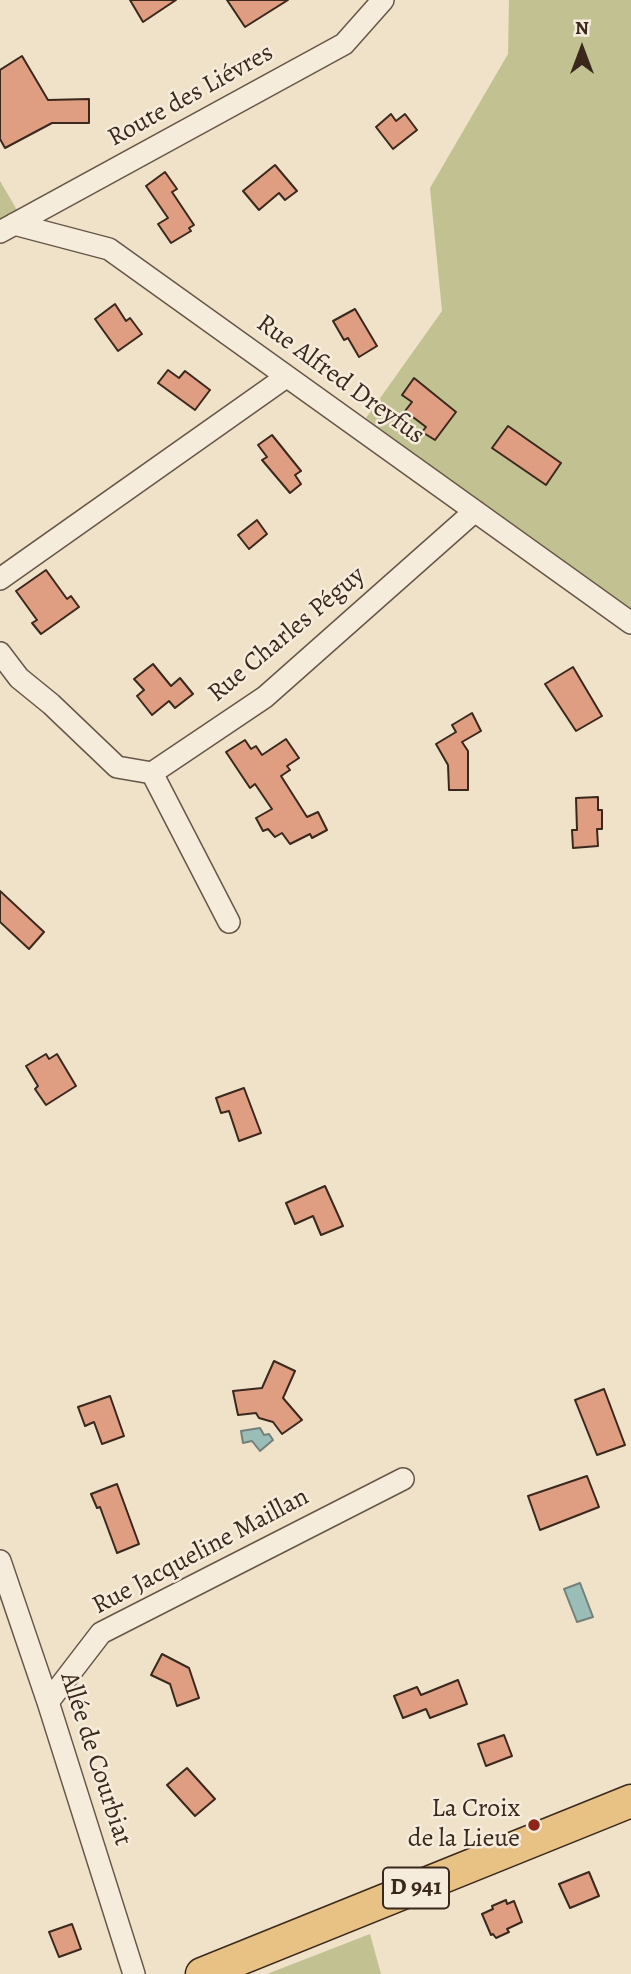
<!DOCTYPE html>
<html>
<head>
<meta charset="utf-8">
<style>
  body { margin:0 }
  #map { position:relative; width:631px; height:1974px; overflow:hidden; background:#efe2c9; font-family:Alegreya,serif }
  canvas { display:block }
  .north { position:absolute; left:547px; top:14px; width:70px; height:70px; -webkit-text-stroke:5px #f5ecdc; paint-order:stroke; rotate:0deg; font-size:19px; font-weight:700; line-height:28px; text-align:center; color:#3a281d }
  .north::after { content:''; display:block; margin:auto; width:24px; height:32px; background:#3a281d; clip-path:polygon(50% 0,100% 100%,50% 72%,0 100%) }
</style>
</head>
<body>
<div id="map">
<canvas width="631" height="1974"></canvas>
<div class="north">N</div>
</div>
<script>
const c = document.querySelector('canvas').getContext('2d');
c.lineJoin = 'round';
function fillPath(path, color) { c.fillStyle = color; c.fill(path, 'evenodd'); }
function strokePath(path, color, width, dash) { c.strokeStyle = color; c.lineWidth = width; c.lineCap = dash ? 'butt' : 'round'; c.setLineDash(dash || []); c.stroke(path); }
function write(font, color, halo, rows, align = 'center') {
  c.font = font + ' Alegreya,serif'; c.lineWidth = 5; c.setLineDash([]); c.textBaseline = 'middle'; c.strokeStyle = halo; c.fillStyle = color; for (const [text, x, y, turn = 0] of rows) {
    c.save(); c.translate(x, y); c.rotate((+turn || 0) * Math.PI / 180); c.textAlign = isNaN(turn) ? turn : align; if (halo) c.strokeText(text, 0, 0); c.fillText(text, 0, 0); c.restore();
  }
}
fillPath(new Path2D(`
  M509 0H631V614L366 418 442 311 430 188 508 54Z
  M0 181 17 210 0 219Z
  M370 1934 381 1974H267Z`), '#c1c191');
const water = new Path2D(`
  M260 1428 264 1435 269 1434 273 1440 260 1451 252 1441 243 1443 241 1431Z
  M580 1583 593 1617 577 1622 564 1589Z`);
fillPath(water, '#9abdb8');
strokePath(water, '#74817a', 2);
const building = new Path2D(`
  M130 0H176L143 22Z
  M227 0H288L245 27Z
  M22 56 48 100 89 99V123H52L5 148 0 139V70Z
  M391 114 396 121 405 114 417 130 393 149 376 127Z
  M275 165 297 191 285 200 279 193 259 210 243 191Z
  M165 172 177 189 172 192 194 225 189 228 191 231 171 243 158 224 168 218 146 186Z
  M115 304 126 321 130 318 142 334 118 351 95 319Z
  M355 309 377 346 359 357 348 338 344 340 333 321Z
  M168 370 179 378 185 371 210 390 195 410 158 383Z
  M414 378 456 412 435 440 422 432 426 427 405 411 412 402 402 395Z
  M508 426 561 463 546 485 492 448Z
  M272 435 301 471 295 475 301 484 290 493 262 460 267 457 258 445Z
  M257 520 267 534 249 549 238 535Z
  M46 570 67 599 71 596 79 607 41 634 32 623 37 620 16 591Z
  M153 664 171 686 180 678 193 694 175 708 169 701 152 715 137 696 144 690 134 679Z
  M573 667 602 716 576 731 545 684Z
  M472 713 481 731 462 742 468 751V790H449L448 765 436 744 456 732 452 725Z
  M286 739 299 758 287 766 290 770 281 776 307 817 318 812 327 830 312 838 310 834 290 844 282 833 275 837 268 829 263 831 256 818 272 809 255 784 250 788 226 752 245 740 251 749 256 746 262 755Z
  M598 797V810H602V829H597L598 846 573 848 572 830H577L576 798Z
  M0 891 44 932 29 949 0 922Z
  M46 1054 49 1059 57 1054 76 1086 46 1105 35 1089 38 1086 26 1066Z
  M244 1088 261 1133 239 1141 229 1111 221 1113 216 1098Z
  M325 1186 343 1226 321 1235 313 1216 295 1224 286 1203Z
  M274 1361 295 1371 283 1398 302 1420 282 1434 273 1422 259 1418 256 1413 238 1415 233 1391 262 1388Z
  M604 1389 625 1445 597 1455 575 1400Z
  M110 1396 124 1436 102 1444 94 1422 85 1426 78 1407Z
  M587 1476 599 1507 540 1530 528 1496Z
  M117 1484 139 1544 117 1553 100 1507 97 1508 91 1494Z
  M162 1654 189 1668 199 1698 177 1706 170 1684 151 1675Z
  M458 1680 467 1704 430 1718 426 1709 403 1718 394 1696 417 1687 421 1695Z
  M504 1735 512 1756 486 1766 478 1744Z
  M187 1768 215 1799 195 1816 167 1785Z
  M589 1872 599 1896 570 1908 559 1884Z
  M506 1900 507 1904 514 1901 522 1922 507 1929 509 1932 496 1938 493 1934 491 1935 482 1914 493 1909 492 1906Z
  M72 1924 81 1949 59 1957 49 1932Z`);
fillPath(building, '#df9e82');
strokePath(building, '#3a281d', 2);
const street = new Path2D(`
  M14 224 109 249 631 623
  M0 232 344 44 383 0
  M0 579 286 377
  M0 653 19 678 51 704 117 767 152 773 265 697 475 511
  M152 773 229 922
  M0 1561 48 1702 134 1974
  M48 1702 101 1633 403 1479`);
const primary = new Path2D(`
  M202 1974 631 1801`);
strokePath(street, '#675648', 24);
strokePath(primary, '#3a281d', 35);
strokePath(street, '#f5ecdc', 21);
strokePath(primary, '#e8c184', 32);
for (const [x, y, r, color] of [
  [534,1825,7,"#8f2418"]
]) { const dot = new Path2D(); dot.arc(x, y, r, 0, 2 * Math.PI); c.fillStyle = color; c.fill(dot); strokePath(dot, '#f5ecdc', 2.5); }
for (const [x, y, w] of [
  [416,1888,66]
]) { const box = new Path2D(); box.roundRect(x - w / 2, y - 20.5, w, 41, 5); c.fillStyle = '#f5ecdc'; c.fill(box); strokePath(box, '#3a281d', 2); }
write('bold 24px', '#3a281d', null, [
  ["D 941",416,1888]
]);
write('26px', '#3a281d', '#f5ecdc', [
  ["Route des Liévres",191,96,-29],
  ["Rue Alfred Dreyfus",340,380,36],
  ["Rue Charles Péguy",287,635,-40],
  ["Rue Jacqueline Maillan",201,1552,-28],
  ["Allée de Courbiat",95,1759,72]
]);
write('26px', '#3a281d', '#f5ecdc', [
  ["La Croix",520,1810],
  ["de la Lieue",520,1840]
], 'right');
</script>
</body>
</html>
